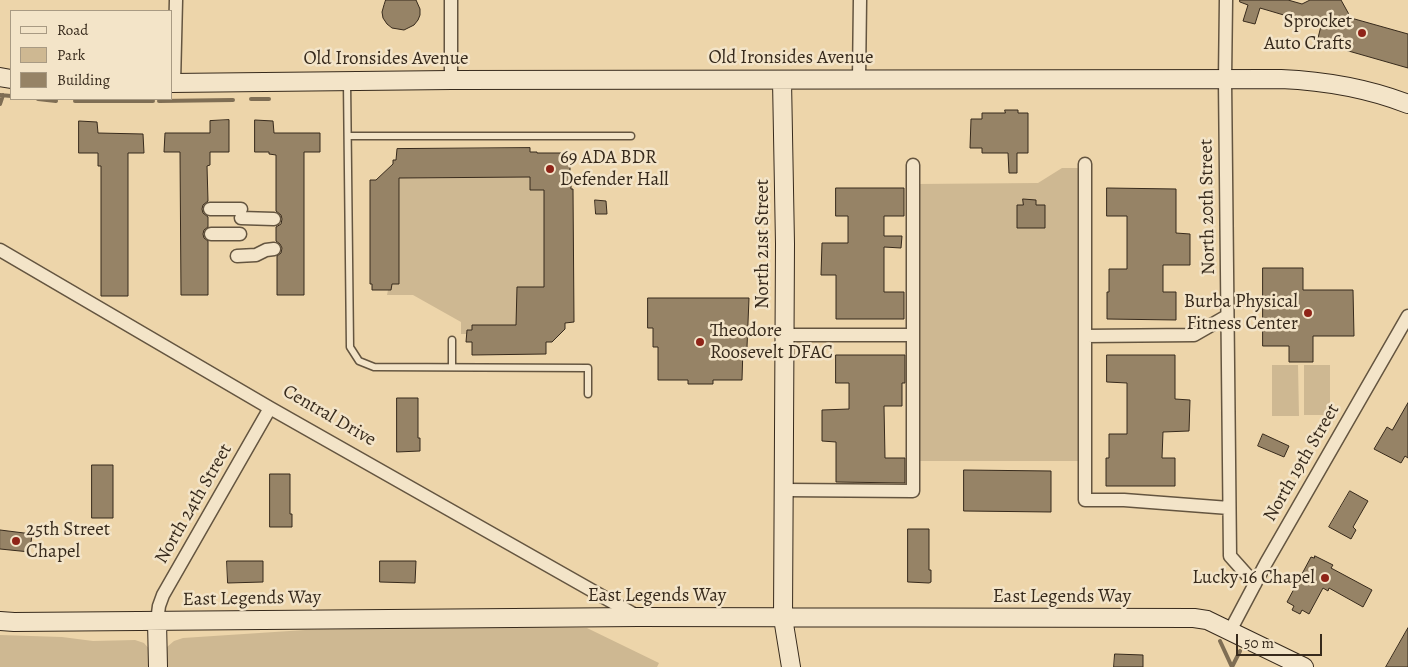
<!DOCTYPE html>
<html>
<head>
<meta charset="utf-8">
<style>
  body { margin:0 }
  #map { position:relative; width:1408px; height:667px; overflow:hidden; background:#edd5aa; font-family:Alegreya,serif }
  canvas { display:block }
  .legend { position:absolute; left:10px; top:10px; width:162px; height:90px; box-sizing:border-box; background:#f3e4c8; border:1px solid #a89a83; margin:0; padding:6px 9px; list-style:none; font-size:15px; color:#372a1c }
  .legend li { display:flex; align-items:center; gap:10px; height:25px }
  .legend b { width:25px; border:1px solid #a89a83 }
  .scale { position:absolute; left:1236px; top:634px; width:86px; height:22px; box-sizing:border-box; border:2px solid #372a1c; border-top:0; padding-left:6px; font-size:15px; line-height:18px; white-space:nowrap; color:#372a1c; -webkit-text-stroke:4px #f3e4c8; paint-order:stroke }
</style>
</head>
<body>
<div id="map">
<canvas width="1408" height="667"></canvas>
<ul class="legend">
<li><b style="height:6px;background:#f3e4c8"></b>Road</li>
<li><b style="height:14px;background:#ceb892"></b>Park</li>
<li><b style="height:14px;background:#968366"></b>Building</li>
</ul>
<div class="scale">50 m</div>
</div>
<script>
const c = document.querySelector('canvas').getContext('2d');
c.lineJoin = 'round';
function fillPath(path, color) { c.fillStyle = color; c.fill(path, 'evenodd'); }
function strokePath(path, color, width, dash) { c.strokeStyle = color; c.lineWidth = width; c.lineCap = dash ? 'butt' : 'round'; c.setLineDash(dash || []); c.stroke(path); }
function write(font, color, halo, rows, align = 'center') {
  c.font = font + ' Alegreya,serif'; c.lineWidth = 5; c.setLineDash([]); c.textBaseline = 'middle'; c.strokeStyle = halo; c.fillStyle = color; for (const [text, x, y, turn = 0] of rows) {
    c.save(); c.translate(x, y); c.rotate((+turn || 0) * Math.PI / 180); c.textAlign = isNaN(turn) ? turn : align; if (halo) c.strokeText(text, 0, 0); c.fillText(text, 0, 0); c.restore();
  }
}
fillPath(new Path2D(`
  M1062 168H1080L1081 461H917V184L1038 183Z
  M530 177V190H544V325L467 330V334H461V322L413 295H387L388 290H391L392 284H399V181L397 178Z
  M1272 365H1298L1299 416H1272Z
  M1304 365H1330V415H1304Z
  M414 628H587L659 663 657 667H165L167 647 174 641 183 638 305 630Z
  M0 635 62 637 93 641 135 640 144 643 150 650 151 667H0Z`), '#ceb892');
strokePath(new Path2D(`
  M0 95 11 96
  M38 99 56 101
  M251 99H269
  M75 101H153
  M159 101 233 100
  M0 104 3 95
  M1220 641 1232 667
  M1232 667 1240 651`), '#7f6e54', 4);
const building = new Path2D(`
  M386 0H416L420 9V15L418 20 414 25 404 30 392 28 387 24 383 18 382 12 384 5Z
  M1240 0H1288L1302 4 1310 0H1341L1351 18 1408 34V68L1317 42 1321 26 1260 8 1255 24 1243 21 1248 5 1240 2Z
  M1005 110H1018V113H1028V153H1017V173H1009L1008 153H982V148H970L971 119H982V113H1005Z
  M229 120V152H210V165L207 166 208 201 203 205 202 209 203 213 208 217V227L204 230 203 234 204 238 208 241V295H181L180 152H164L165 133H210V121Z
  M255 120 273 121 274 133H320V152H304V295H277V256L281 253 282 248 280 244 276 241V227L281 224 282 219 281 215 276 211V155L269 154V152H255Z
  M79 121 97 122 98 133 143 134 144 153H128V296H101V166H98V153H79Z
  M530 148V152H537V153H562L565 150 573 157 570 160V183H571V189H573L574 322 565 323V329L552 342H546V354L472 355V342H466L467 330H472V325H516L517 287H544V190H530V177L399 178V284H392L391 290H372V284H370V180H376L393 164V160H396L397 149Z
  M836 188H904V216H884V236H902L901 248 884 247V292H904V319H836V275H821L822 243H848V216H836Z
  M1107 188 1176 189V233L1190 234V265H1163V292H1176V320L1107 319V292H1109V269H1127V216H1107Z
  M1023 199 1036 200V205H1045V228H1017V205H1023Z
  M595 200 606 201 607 214H596Z
  M1263 268H1303V290H1353L1354 336H1313V362H1289V346H1263Z
  M648 298H749L747 347H743L742 380H713V384H688V380H658V347H653V328H648Z
  M836 355H905V383H902V406H884L885 458H905V483L836 482V442L822 441V410L849 409V383H836Z
  M1107 355H1175V399L1190 400 1189 431 1163 432 1162 458H1175V486H1106V458H1109V434H1127V383L1107 382Z
  M397 398H418V438H420V451L397 452Z
  M1408 403V458L1405 456 1401 463 1374 449 1387 427 1392 430Z
  M1263 434 1289 446 1284 457 1258 446Z
  M92 465H113V518H92Z
  M964 470 1051 471V512L964 511Z
  M270 474H290V514H292V527H270Z
  M1350 491 1368 501 1353 527 1356 530 1351 539 1329 527Z
  M908 529H929V570H931V582L929 583 908 582Z
  M0 530 32 534 30 552 0 549Z
  M1315 556 1333 565 1331 568 1372 590 1363 607 1329 588 1328 591 1323 588 1309 614 1302 610 1300 614 1292 610 1294 606 1287 602 1311 557 1314 558Z
  M227 561H263V582L228 583Z
  M380 561H416L415 583 380 582Z
  M1408 628V667H1386Z
  M1115 654 1143 655V667H1114Z`);
fillPath(building, '#968366');
strokePath(building, '#372a1c', 1);
const lane = new Path2D(`
  M347 82 350 347 359 361 374 367 588 368V394
  M349 136H631
  M452 367V340`);
const street = new Path2D(`
  M1226 0 1225 80 1230 556 1255 584
  M859 79 860 0
  M451 80V0
  M174 83 176 0
  M1085 164V500H1124L1229 508
  M210 209H241
  M241 218 274 219
  M211 234H240
  M0 250 270 408 637 616
  M237 256 256 255 266 250 274 249
  M784 335H913
  M1085 336 1194 335 1227 316
  M785 490 913 491V165
  M157 621 159 606 163 595 270 408
  M1230 631 1266 563 1408 316`);
const secondary = new Path2D(`
  M0 77 11 79
  M782 80 785 244 783 618 791 667
  M171 83 451 80 1281 79C1325 81 1367 88 1408 104
  M0 621 14 622 638 617 1194 618 1207 620 1304 667
  M157 621 158 667`);
strokePath(lane, '#645540', 9);
strokePath(street, '#645540', 15);
strokePath(secondary, '#372a1c', 20);
strokePath(lane, '#f3e4c8', 6);
strokePath(street, '#f3e4c8', 12);
strokePath(secondary, '#f3e4c8', 18);
for (const [x, y, r, color] of [
  [1362,33,5,"#8f2418"],
  [550,169,5,"#8f2418"],
  [1308,313,5,"#8f2418"],
  [700,342,5,"#8f2418"],
  [16,541,5,"#8f2418"],
  [1325,578,5,"#8f2418"]
]) { const dot = new Path2D(); dot.arc(x, y, r, 0, 2 * Math.PI); c.fillStyle = color; c.fill(dot); strokePath(dot, '#f3e4c8', 2); }
write('19px', '#372a1c', '#f3e4c8', [
  ["Sprocket",1352,22],
  ["Auto Crafts",1352,44],
  ["69 ADA BDR",560,158,"left"],
  ["Defender Hall",560,180,"left"],
  ["Burba Physical",1298,302],
  ["Fitness Center",1298,324],
  ["Theodore",710,331,"left"],
  ["Roosevelt DFAC",710,353,"left"],
  ["25th Street",26,530,"left"],
  ["Chapel",26,552,"left"],
  ["Lucky 16 Chapel",1315,578]
], 'right');
write('19px', '#372a1c', '#f3e4c8', [
  ["Old Ironsides Avenue",791,58],
  ["Old Ironsides Avenue",386,59],
  ["North 20th Street",1208,207,-91],
  ["North 21st Street",763,244,-90],
  ["Central Drive",329,416,30],
  ["North 19th Street",1302,463,-60],
  ["North 24th Street",194,504,-60],
  ["East Legends Way",657,596],
  ["East Legends Way",1062,597],
  ["East Legends Way",252,599,-1]
]);
</script>
</body>
</html>
